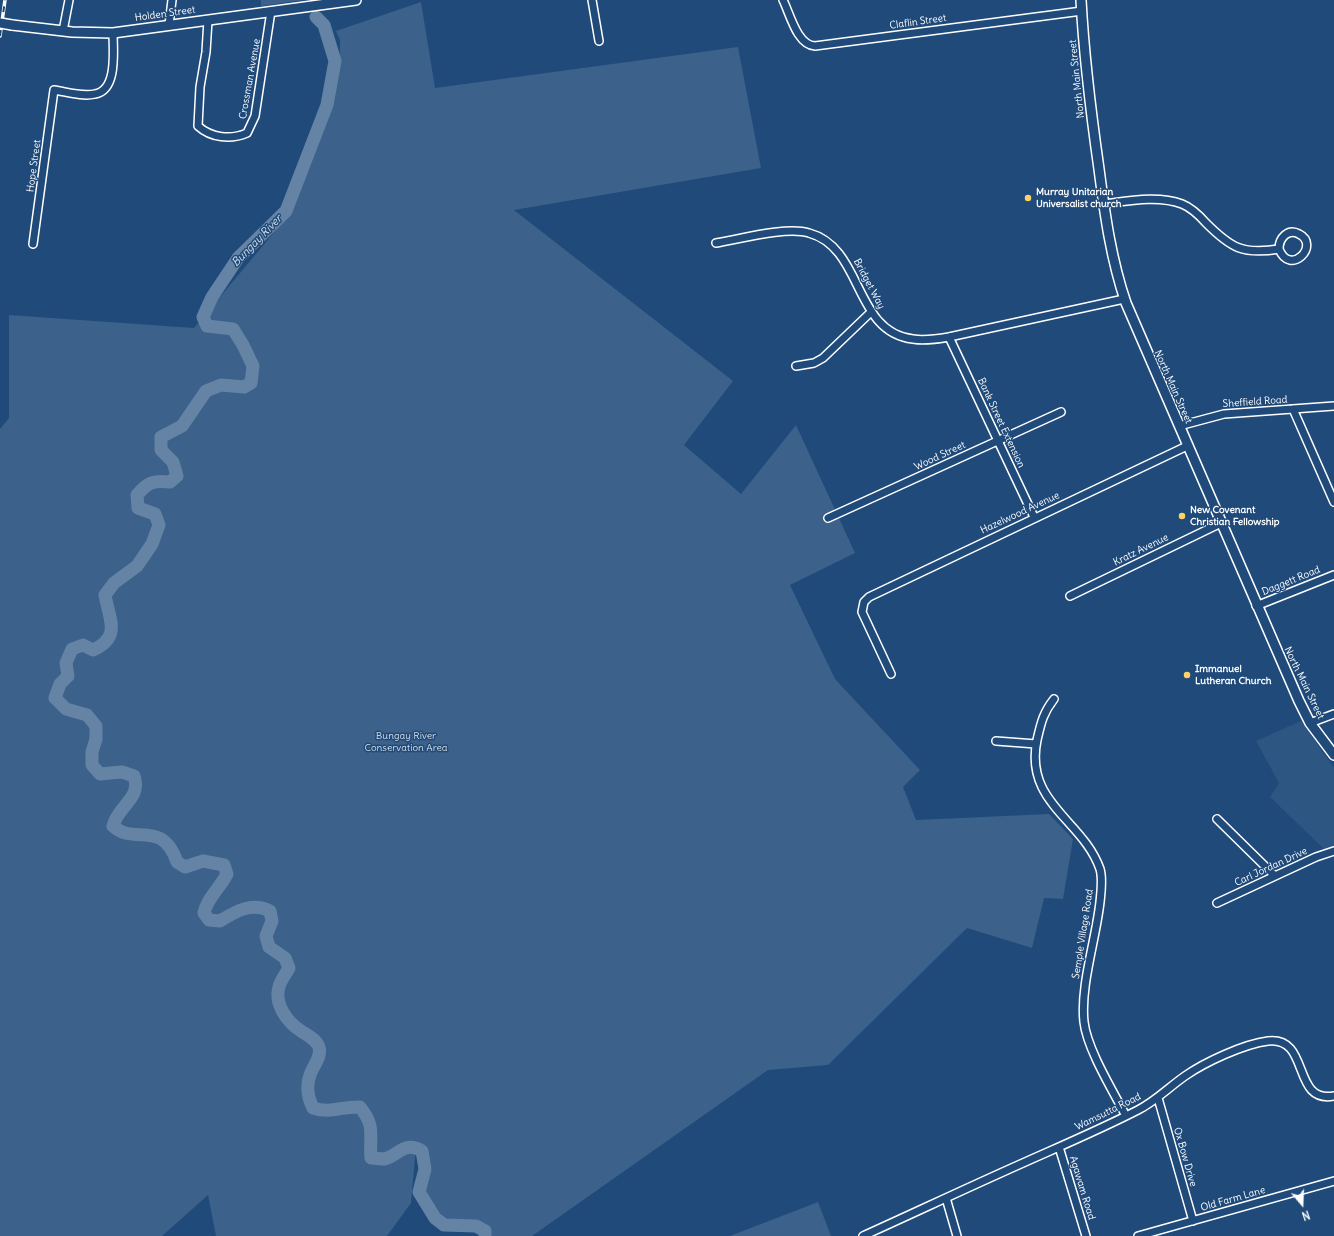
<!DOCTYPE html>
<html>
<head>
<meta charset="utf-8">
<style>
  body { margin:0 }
  #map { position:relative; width:1334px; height:1236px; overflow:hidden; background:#1f4a7a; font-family:Delius,sans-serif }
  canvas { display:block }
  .north { position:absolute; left:1282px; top:1184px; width:40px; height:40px; -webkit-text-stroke:3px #1f4a7a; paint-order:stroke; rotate:161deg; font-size:11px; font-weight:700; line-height:16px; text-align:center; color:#fff }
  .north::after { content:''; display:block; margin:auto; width:14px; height:18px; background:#fff; clip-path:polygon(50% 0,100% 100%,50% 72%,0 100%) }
</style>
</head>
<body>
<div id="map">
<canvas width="1334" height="1236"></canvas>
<div class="north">N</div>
</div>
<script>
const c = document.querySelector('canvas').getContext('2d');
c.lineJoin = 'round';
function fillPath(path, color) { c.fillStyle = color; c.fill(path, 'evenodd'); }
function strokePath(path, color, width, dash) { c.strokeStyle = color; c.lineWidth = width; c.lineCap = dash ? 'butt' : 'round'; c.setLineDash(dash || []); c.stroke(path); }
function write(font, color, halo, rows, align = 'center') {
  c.font = font + ' Delius,sans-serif'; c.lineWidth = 3; c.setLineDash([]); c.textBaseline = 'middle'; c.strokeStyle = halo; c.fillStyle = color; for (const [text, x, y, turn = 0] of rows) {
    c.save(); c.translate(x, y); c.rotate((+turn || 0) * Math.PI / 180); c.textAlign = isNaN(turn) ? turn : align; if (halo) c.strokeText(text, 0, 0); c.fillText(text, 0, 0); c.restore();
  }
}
fillPath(new Path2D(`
  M1301 721 1334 768V846L1324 849 1270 797 1279 783 1256 741Z`), '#2e5683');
fillPath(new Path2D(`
  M261 0H304L261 6Z
  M421 2 435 88 738 47 761 168 514 210 733 381 684 445 741 494 796 425 855 553 790 585 835 679 920 770 903 787 916 820 1049 814 1073 839 1063 899 1044 898 1032 948 967 928 828 1065 768 1070 532 1236H485V1231L476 1226 444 1225 435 1218 419 1192C423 1177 427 1165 422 1151L416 1147 411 1203 387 1236H216L208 1195 162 1236H0V429L9 418V315L194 328 281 224 340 67V40L336 31Z
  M818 1202 831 1236H730Z`), '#3c618b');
strokePath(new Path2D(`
  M316 17 324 25 335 61 327 105 286 211 238 258 212 297 203 317 207 326 233 329 243 345 253 366 251 383 244 387 221 385 206 391 182 426 161 437V450L173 462 177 476 170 482C154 480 148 482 137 495L138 508 155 514 159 525 152 544 137 566 114 583 105 595C109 619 122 637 93 650L83 645 72 649 66 663 68 676 60 684 55 698 66 709 87 715 96 726V739L92 752V765L100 774 122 772 134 776C142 799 118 805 113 826 134 846 162 818 177 862L185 867 203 861 224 865 227 874C220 888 207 898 204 913L209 920 220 921C236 911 252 902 270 911L272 921 266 936 269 947 285 958 289 968C286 974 280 981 279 987 274 1004 287 1022 301 1031 307 1035 316 1039 319 1047 322 1057 313 1066 310 1075 306 1086 308 1098 313 1108 331 1114 342 1106 360 1107 376 1127 369 1134 371 1158 375 1158 380 1159 384 1159 397 1157 404 1140 422 1151L425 1169 419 1192 435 1218 444 1225 476 1226 485 1231V1236`), '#6583a4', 13);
const minor = new Path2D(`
  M592 0 599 41
  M783 0C790 14 797 45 815 46L1082 11
  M208 20 206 52 200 87 198 126C211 138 231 140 247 133L255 116 271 11
  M169 25 172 0
  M63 31 69 0
  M1103 204C1128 201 1158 195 1182 204 1192 208 1199 215 1206 223 1231 248 1243 255 1279 249 1290 277 1321 245 1299 234 1288 228 1279 238 1279 249
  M716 243C740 239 787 226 809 233 864 248 853 332 913 339 925 341 937 339 949 337L1124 299
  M33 244 54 90C67 92 82 97 95 94 118 90 113 50 113 33
  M949 337 1034 517
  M796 366 814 363 823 358 871 312
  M1293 409 1334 502
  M1179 426 1224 414 1334 406
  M828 518 1061 412
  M1070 596 1221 523
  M1256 606 1334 575
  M891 674 862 612 864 602 869 597 1187 446
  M1054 699C1043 713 1041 723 1037 740 1024 803 1083 820 1100 869 1103 879 1101 892 1100 902 1096 939 1080 986 1084 1022 1087 1049 1113 1091 1126 1116
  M1310 723 1334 714
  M996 741 1036 744
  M1217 819 1275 876
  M1217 903 1316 857 1334 851
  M1158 1098 1193 1221
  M1059 1147 1086 1236
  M946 1198 957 1236
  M863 1236C916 1212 969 1187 1023 1163 1061 1146 1101 1129 1138 1110 1156 1101 1169 1087 1185 1076 1205 1062 1244 1044 1268 1041 1311 1036 1291 1104 1334 1096
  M1138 1236 1334 1181`);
const major = new Path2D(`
  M1081 0C1084 57 1091 113 1099 169 1105 215 1111 259 1126 303L1299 701 1310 723 1334 755
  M12 25 72 32 113 33 356 0`);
strokePath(minor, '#fff', 10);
strokePath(major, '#fff', 12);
strokePath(minor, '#1f4a7a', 7);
strokePath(major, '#1f4a7a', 9);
const rail = new Path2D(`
  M0 36 5 0`);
strokePath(rail, '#fff', 3.5);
strokePath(rail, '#1f4a7a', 2, [6]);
const majorBridge = new Path2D(`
  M0 23 12 25`);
strokePath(majorBridge, '#fff', 12, []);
strokePath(majorBridge, '#1f4a7a', 9);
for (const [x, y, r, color] of [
  [1028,198,4,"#ffd166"],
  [1182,516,4,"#ffd166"],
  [1187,675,4,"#ffd166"]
]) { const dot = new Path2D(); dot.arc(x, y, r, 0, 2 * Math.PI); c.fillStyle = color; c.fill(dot); strokePath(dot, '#1f4a7a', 1.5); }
write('10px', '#fff', '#1f4a7a', [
  ["Holden Street",165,14,-8],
  ["Claflin Street",918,22,-8],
  ["Crossman Avenue",250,79,-80],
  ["North Main Street",1077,79,-96],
  ["Hope Street",34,166,-82],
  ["Bridget Way",869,284,62],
  ["North Main Street",1173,387,66],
  ["Sheffield Road",1255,402,-4],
  ["Bank Street Extension",1001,423,65],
  ["Wood Street",940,456,-25],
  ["Hazelwood Avenue",1020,513,-25],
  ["Kratz Avenue",1141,550,-26],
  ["Daggett Road",1291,581,-22],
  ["North Main Street",1304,683,64],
  ["Carl Jordan Drive",1271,867,-25],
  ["Semple Village Road",1083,934,-81],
  ["Wamsutta Road",1108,1112,-26],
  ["Ox Bow Drive",1185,1157,74],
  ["Agawam Road",1082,1188,73],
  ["Old Farm Lane",1233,1199,-16]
]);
write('bold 10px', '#fff', '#1f4a7a', [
  ["Murray Unitarian",1036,192],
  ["Universalist church",1036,204],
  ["New Covenant",1190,510],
  ["Christian Fellowship",1190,522],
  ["Immanuel",1195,669],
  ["Lutheran Church",1195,681]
], 'left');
write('10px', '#d8dfe8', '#1f4a7a', [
  ["Bungay River",406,736],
  ["Conservation Area",406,748]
]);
write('italic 11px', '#d8e0e8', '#1f4a7a', [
  ["Bungay River",257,241,-46]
]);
</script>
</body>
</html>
